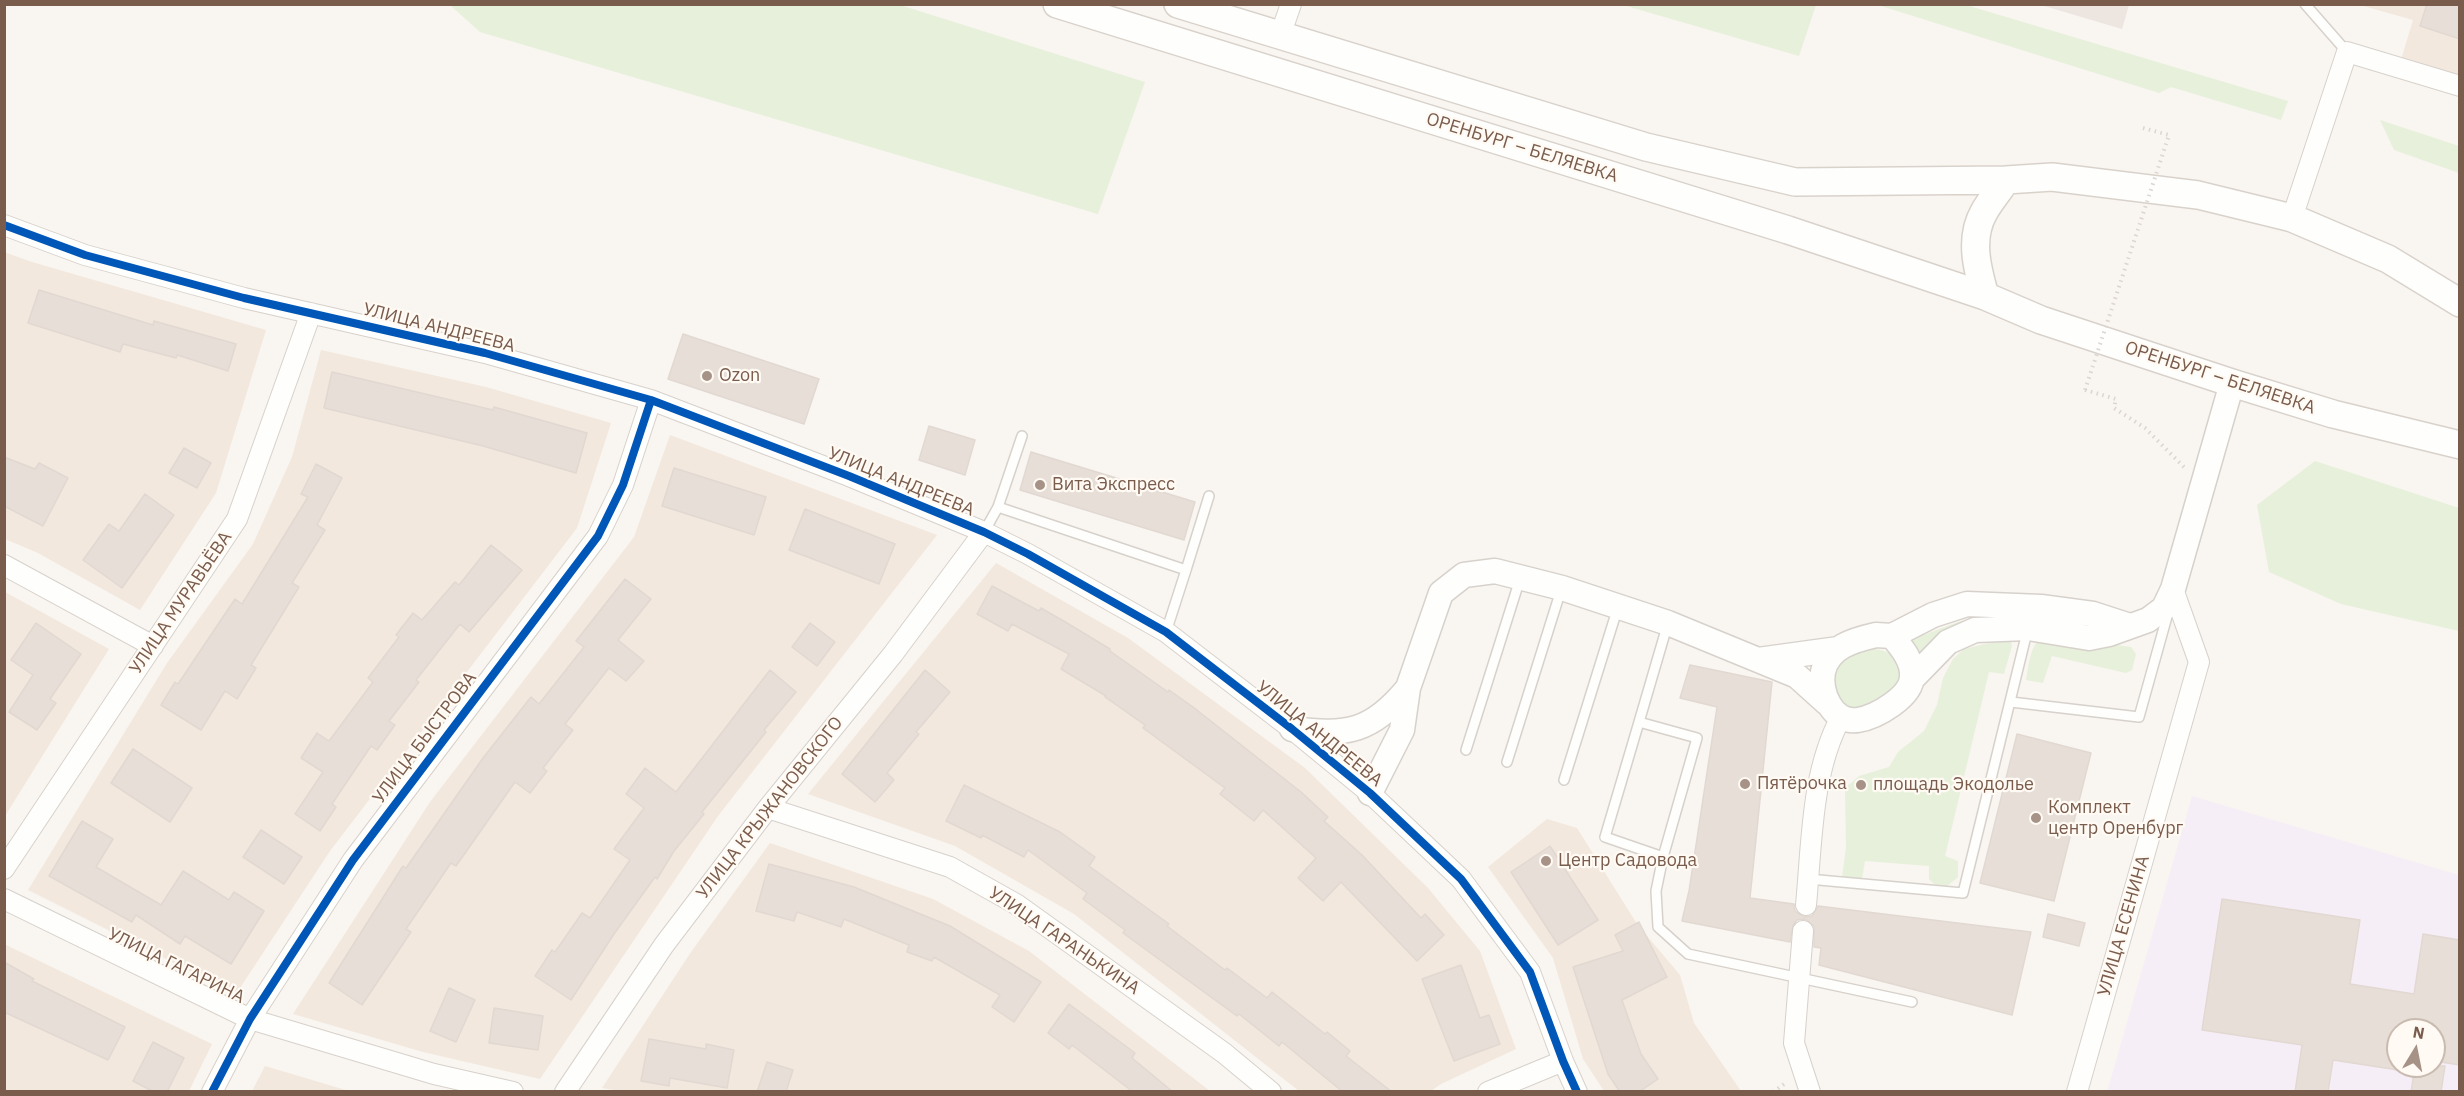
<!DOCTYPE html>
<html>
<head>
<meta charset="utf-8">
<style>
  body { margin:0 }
  #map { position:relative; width:2464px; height:1096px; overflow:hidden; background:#f9f5f0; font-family:"IBM Plex Sans",sans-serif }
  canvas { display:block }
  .frame { position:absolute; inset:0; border:6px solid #7a5c4d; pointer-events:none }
  .north { position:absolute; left:2386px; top:1018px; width:60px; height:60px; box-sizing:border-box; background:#fffaf3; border:2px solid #cabbb1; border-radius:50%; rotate:10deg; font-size:16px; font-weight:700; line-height:24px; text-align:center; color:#7a5c4d }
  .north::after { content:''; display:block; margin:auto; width:21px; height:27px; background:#a69286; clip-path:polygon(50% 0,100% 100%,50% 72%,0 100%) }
</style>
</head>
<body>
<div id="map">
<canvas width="2464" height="1096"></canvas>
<div class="frame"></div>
<div class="north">N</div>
</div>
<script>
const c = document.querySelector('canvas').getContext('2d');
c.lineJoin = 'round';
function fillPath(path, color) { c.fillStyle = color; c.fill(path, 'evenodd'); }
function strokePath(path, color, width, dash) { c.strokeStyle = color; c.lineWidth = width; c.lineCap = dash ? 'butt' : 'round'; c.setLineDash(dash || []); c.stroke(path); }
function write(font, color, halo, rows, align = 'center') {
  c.font = font + ' "IBM Plex Sans",sans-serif'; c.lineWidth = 4.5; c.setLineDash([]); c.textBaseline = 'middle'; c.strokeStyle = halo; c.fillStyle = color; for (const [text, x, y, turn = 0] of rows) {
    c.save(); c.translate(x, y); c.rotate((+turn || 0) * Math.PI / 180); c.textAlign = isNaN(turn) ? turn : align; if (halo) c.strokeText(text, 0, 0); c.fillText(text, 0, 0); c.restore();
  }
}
fillPath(new Path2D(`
  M2360 5H2459V85L2399 66 2413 20Z
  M4 252 32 262 266 330 216 493 140 610 38 553 5 539Z
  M321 350 486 387 611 423 577 528 330 851 236 994 28 890 167 663 253 544 292 457Z
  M670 435 937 535 718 816 540 1079 423 1052 293 1014 430 802 634 537Z
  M996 563 1128 638 1305 768 1428 888 1480 951 1516 1049 1441 1084 1431 1091H1299L1074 914 955 846 808 794Z
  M5 592 109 649 5 816Z
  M1547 819 1577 828 1637 924 1680 975 1694 1023 1741 1091H1604L1583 1059 1553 958 1488 867Z
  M770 843 933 899 1029 951 1210 1091 625 1092 602 1088 691 952Z
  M4 944 212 1044 189 1091H5Z
  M265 1066 349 1091H252Z`), '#f2e8de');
fillPath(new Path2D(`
  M2041 5H2129L2122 29Z`), '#ede5e0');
fillPath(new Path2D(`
  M2192 796 2459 875V1091L2107 1092ZM2398 1030H2434V1066H2398Z`), '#f6eef6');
fillPath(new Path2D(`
  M450 5H900L1145 82 1098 214 480 32Z
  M1623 5 1816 4V5L1799 56Z
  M1878 5H1966L2288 101 2281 120 2171 87 2159 93Z
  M2380 120 2459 146V173L2394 150Z
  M2315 461 2459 508V631L2341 604 2269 572 2257 505Z
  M1983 616 2052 619 2105 628 2010 621 1916 664 1902 643 1958 622Z
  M2045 635 2131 647 2136 654 2132 670 2126 673 2052 656 2043 683 2026 680C2029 665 2030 642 2045 635Z
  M2010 638 2012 646 2004 674 1989 672 1945 856 1958 861V877L1946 887 1934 884 1929 879V866L1865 861 1862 879 1842 877 1846 848 1845 788 1859 776 1889 767 1898 752 1924 731 1937 705 1943 678 1953 659 1964 649Z
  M1871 648C1887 651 1900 654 1901 673 1901 679 1899 686 1895 691 1892 694 1887 696 1883 698 1867 706 1855 713 1838 704 1828 669 1834 654 1871 648Z`), '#e7f0db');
const building = new Path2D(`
  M2427 4H2460V39L2420 26Z
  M39 290 153 325 154 321 236 344 228 371 177 355 176 358 123 344 120 352 28 323Z
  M683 334 819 379 804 424 668 379Z
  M332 372 493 410 494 407 587 433 576 473 483 446 324 408Z
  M929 426 975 440 965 475 919 460Z
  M184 448 211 463 197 488 169 473Z
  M1031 452 1195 502 1184 540 1020 490Z
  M4 457 35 469 39 463 68 478 43 526 4 506Z
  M316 464 342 478 317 525 325 530 292 583 299 587 251 665 256 668 237 699 225 691 201 730 161 705 175 682 178 684 235 599 242 604 308 497 301 494Z
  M674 468 766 497 754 535 662 506Z
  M145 494 174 515 122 588 83 560 109 524 119 531Z
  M805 509 895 544 879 584 789 550Z
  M491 545 522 570 469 632 460 624 416 680 419 682 389 721 395 725 377 750 371 746 332 804 336 807 320 831 295 814 323 772 301 758 317 733 329 741 373 682 368 678 399 637 396 635 413 613 422 620 455 582 459 585Z
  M625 579 651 599 618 640 644 661 626 681 609 668 565 724 573 730 543 768 547 771 530 793 515 782 456 866 451 863 406 929 411 932 362 1005 329 983 403 866 406 868 483 758 531 697 539 704 584 647 576 641Z
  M992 586 1039 611 1041 608 1067 623 1110 649V651L1168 692 1169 690 1193 707 1301 792 1328 817 1324 821 1362 855 1421 918 1425 914 1444 935 1417 961 1341 882 1323 901 1298 878 1316 858 1263 810 1254 821 1220 794 1225 788 1143 728 1145 725 1105 697 1106 696 1061 669 1069 654 1012 624 1008 631 977 614Z
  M36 623 81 654 50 699 56 703 37 730 9 712 33 675 11 660Z
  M810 623 835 642 817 666 792 647Z
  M1690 665 1772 682 1750 898 1794 904 1795 911 1804 917 1812 916 1818 906 2031 932 2012 1015 1819 965 1821 948 1814 947V926L1805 919 1797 920 1793 925 1790 942 1682 921 1689 891 1717 707 1680 698Z
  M770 670 796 692 764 730 766 732 702 812 704 814 674 851 657 879 655 877 614 934 571 1000 535 976 552 950 555 952 582 913 590 918 630 860 614 849 644 808 626 794 645 768 676 792Z
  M925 670 950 692 916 732 919 734 887 773 894 780 875 802 842 774Z
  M2017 734 2091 753 2054 901 1980 883Z
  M133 749 192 788 170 822 111 783Z
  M964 785 1060 832 1095 857 1089 866 1169 924 1167 926 1225 970 1227 968 1267 998 1272 992 1325 1034 1327 1032 1350 1051 1346 1056 1392 1092H1343L1282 1042 1279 1046 1239 1014 1237 1016 1123 933 1125 930 1083 899 1087 893 1028 850 1024 857 982 835 981 838 946 821Z
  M82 821 113 839 96 867 161 905 183 871 229 900 234 892 264 911 231 964 185 936 180 944 136 915 132 922 49 876Z
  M261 830 302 857 284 884 243 857Z
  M1550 846 1598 920 1558 945 1511 872Z
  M769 864 854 887 950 926 1041 982 1014 1022 992 1007 1000 995 934 957 932 961 907 952 909 945 844 919 841 927 797 912 794 921 756 911Z
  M2222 899 2360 920 2350 984 2414 994 2423 934 2460 940V1065L2434 1061V1030H2398V1070L2333 1060 2328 1092H2295L2302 1045 2202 1030Z
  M2048 914 2085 923 2079 946 2043 937Z
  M1639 922 1667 977 1622 1000 1641 1054 1658 1079 1639 1092H1620L1608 1074 1573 967 1623 951 1615 935Z
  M4 962 34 979 32 981 125 1027 108 1060 4 1012Z
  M1461 965 1480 1018 1489 1015 1500 1044 1454 1061 1422 979Z
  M449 988 475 1000 456 1042 430 1031Z
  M1069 1004 1135 1053 1132 1058 1173 1092H1133L1072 1045 1069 1049 1048 1033Z
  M494 1008 543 1016 538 1050 489 1043Z
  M649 1039 706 1049V1044L734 1050 727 1088 670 1078 669 1086 641 1081Z
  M153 1042 184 1058 167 1092H154L133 1081Z
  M767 1062 793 1070 786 1092H757Z
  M2415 1066H2445L2441 1092H2411Z`);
fillPath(building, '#e6ded7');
strokePath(building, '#e2d8d2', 1.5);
const service = new Path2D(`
  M2305 4 2347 52
  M998 507 1022 436
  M984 532 998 507 1186 570 1166 632
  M1186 570 1209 496
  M1668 623 1639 722 1697 738 1663 857 1656 891 1658 927 1688 954 1912 1002
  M2011 702 2139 717 2168 613
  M1639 722 1605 837 1663 857
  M1466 750 1520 579
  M1507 762 1561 590
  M1564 780 1618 607
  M1808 879 1963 893 2028 628`);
const minor = new Path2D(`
  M1280 36 1291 4
  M2292 218 2347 52 2460 86
  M4 225 85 255 244 298 485 353 651 400 849 476 984 532 1028 554 1166 632 1292 729 1370 793 1461 879 1530 972 1563 1061 1577 1092
  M4 565 153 646
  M768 808 950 867 1016 904 1224 1053 1271 1092
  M4 869 237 519 311 313
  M4 899 250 1019 434 1074 513 1092
  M1806 905C1812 842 1811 773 1841 717
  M1803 931 1794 1043 1810 1092
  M212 1092 250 1019 353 860 598 536 623 485 651 400
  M565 1092 664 945 768 808 893 654 984 532
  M1488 1092 1563 1061
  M2077 1092 2199 662 2173 589`);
const tertiary = new Path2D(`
  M1876 635 1892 636C1902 648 1913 661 1912 676 1912 697 1876 717 1858 720 1832 724 1819 691 1823 672 1828 647 1854 640 1876 635Z
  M1892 636 1933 615 1967 604 2041 607 2093 614 2130 626
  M1758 660 1838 649
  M1912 679 1948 642 1975 630 2028 628 2089 638 2109 634 2148 620 2164 608 2173 589 2232 383
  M1292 729C1347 736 1372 732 1408 688
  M1370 793 1402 730 1408 688 1441 593 1464 575 1495 571 1562 588 1668 623 1797 676 1827 703`);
const secondary = new Path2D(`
  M1057 4 1788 230 1985 296 2041 320 2232 383 2333 414 2460 445
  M1178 4 1646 147 1795 182 2006 180
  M1985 296C1977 268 1969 238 1984 212 1990 201 1999 191 2006 180L2052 177 2198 195 2292 218 2388 259 2460 303`);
strokePath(service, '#d7d1cb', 12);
strokePath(minor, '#d7d1cb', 22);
strokePath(tertiary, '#d7d1cb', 27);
strokePath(secondary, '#d9d2cb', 30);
strokePath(new Path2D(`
  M2143 128 2169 135
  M2085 390 2116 399 2114 408 2145 428 2184 467
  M1773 1092 1787 1082`), '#dcd5d0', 4, [1.5, 4.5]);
strokePath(service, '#fefefd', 9);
strokePath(minor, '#fefefd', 20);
strokePath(tertiary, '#fefefd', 24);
strokePath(secondary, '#fefefd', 27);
strokePath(new Path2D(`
  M2085 390 2169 135`), '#dcd5d0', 4, [1.5, 4.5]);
strokePath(new Path2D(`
  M4 225 85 255 244 298 485 353 651 400 849 476 984 532 1028 554 1166 632 1292 729 1370 793 1461 879 1530 972 1563 1061 1577 1092
  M212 1092 250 1019 353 860 598 536 623 485 651 400`), '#0057b8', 8);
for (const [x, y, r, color] of [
  [707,376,6,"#a69286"],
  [1040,485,6,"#a69286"],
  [1745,784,6,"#a69286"],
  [1861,785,6,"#a69286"],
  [2036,818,6,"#a69286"],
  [1546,861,6,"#a69286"]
]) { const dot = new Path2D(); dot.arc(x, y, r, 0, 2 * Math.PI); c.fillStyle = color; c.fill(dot); strokePath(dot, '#fffaf3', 2); }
write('18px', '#7a5c4d', '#fffaf3', [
  ["ОРЕНБУРГ – БЕЛЯЕВКА",1522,148,17],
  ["УЛИЦА АНДРЕЕВА",439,328,14],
  ["ОРЕНБУРГ – БЕЛЯЕВКА",2220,378,18],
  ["УЛИЦА АНДРЕЕВА",901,482,22],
  ["УЛИЦА МУРАВЬЁВА",181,603,-56],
  ["УЛИЦА АНДРЕЕВА",1319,734,39],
  ["УЛИЦА БЫСТРОВА",425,738,-53],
  ["УЛИЦА КРЫЖАНОВСКОГО",770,808,-52],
  ["УЛИЦА ЕСЕНИНА",2124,926,-74],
  ["УЛИЦА ГАРАНЬКИНА",1064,941,34],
  ["УЛИЦА ГАГАРИНА",176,966,26]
]);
write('18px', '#7a5c4d', '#fffaf3', [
  ["Ozon",719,376],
  ["Вита Экспресс",1052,485],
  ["Пятёрочка",1757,784],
  ["площадь Экодолье",1873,785],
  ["Комплект",2048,808],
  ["центр Оренбург",2048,829],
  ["Центр Садовода",1558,861]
], 'left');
</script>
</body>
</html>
